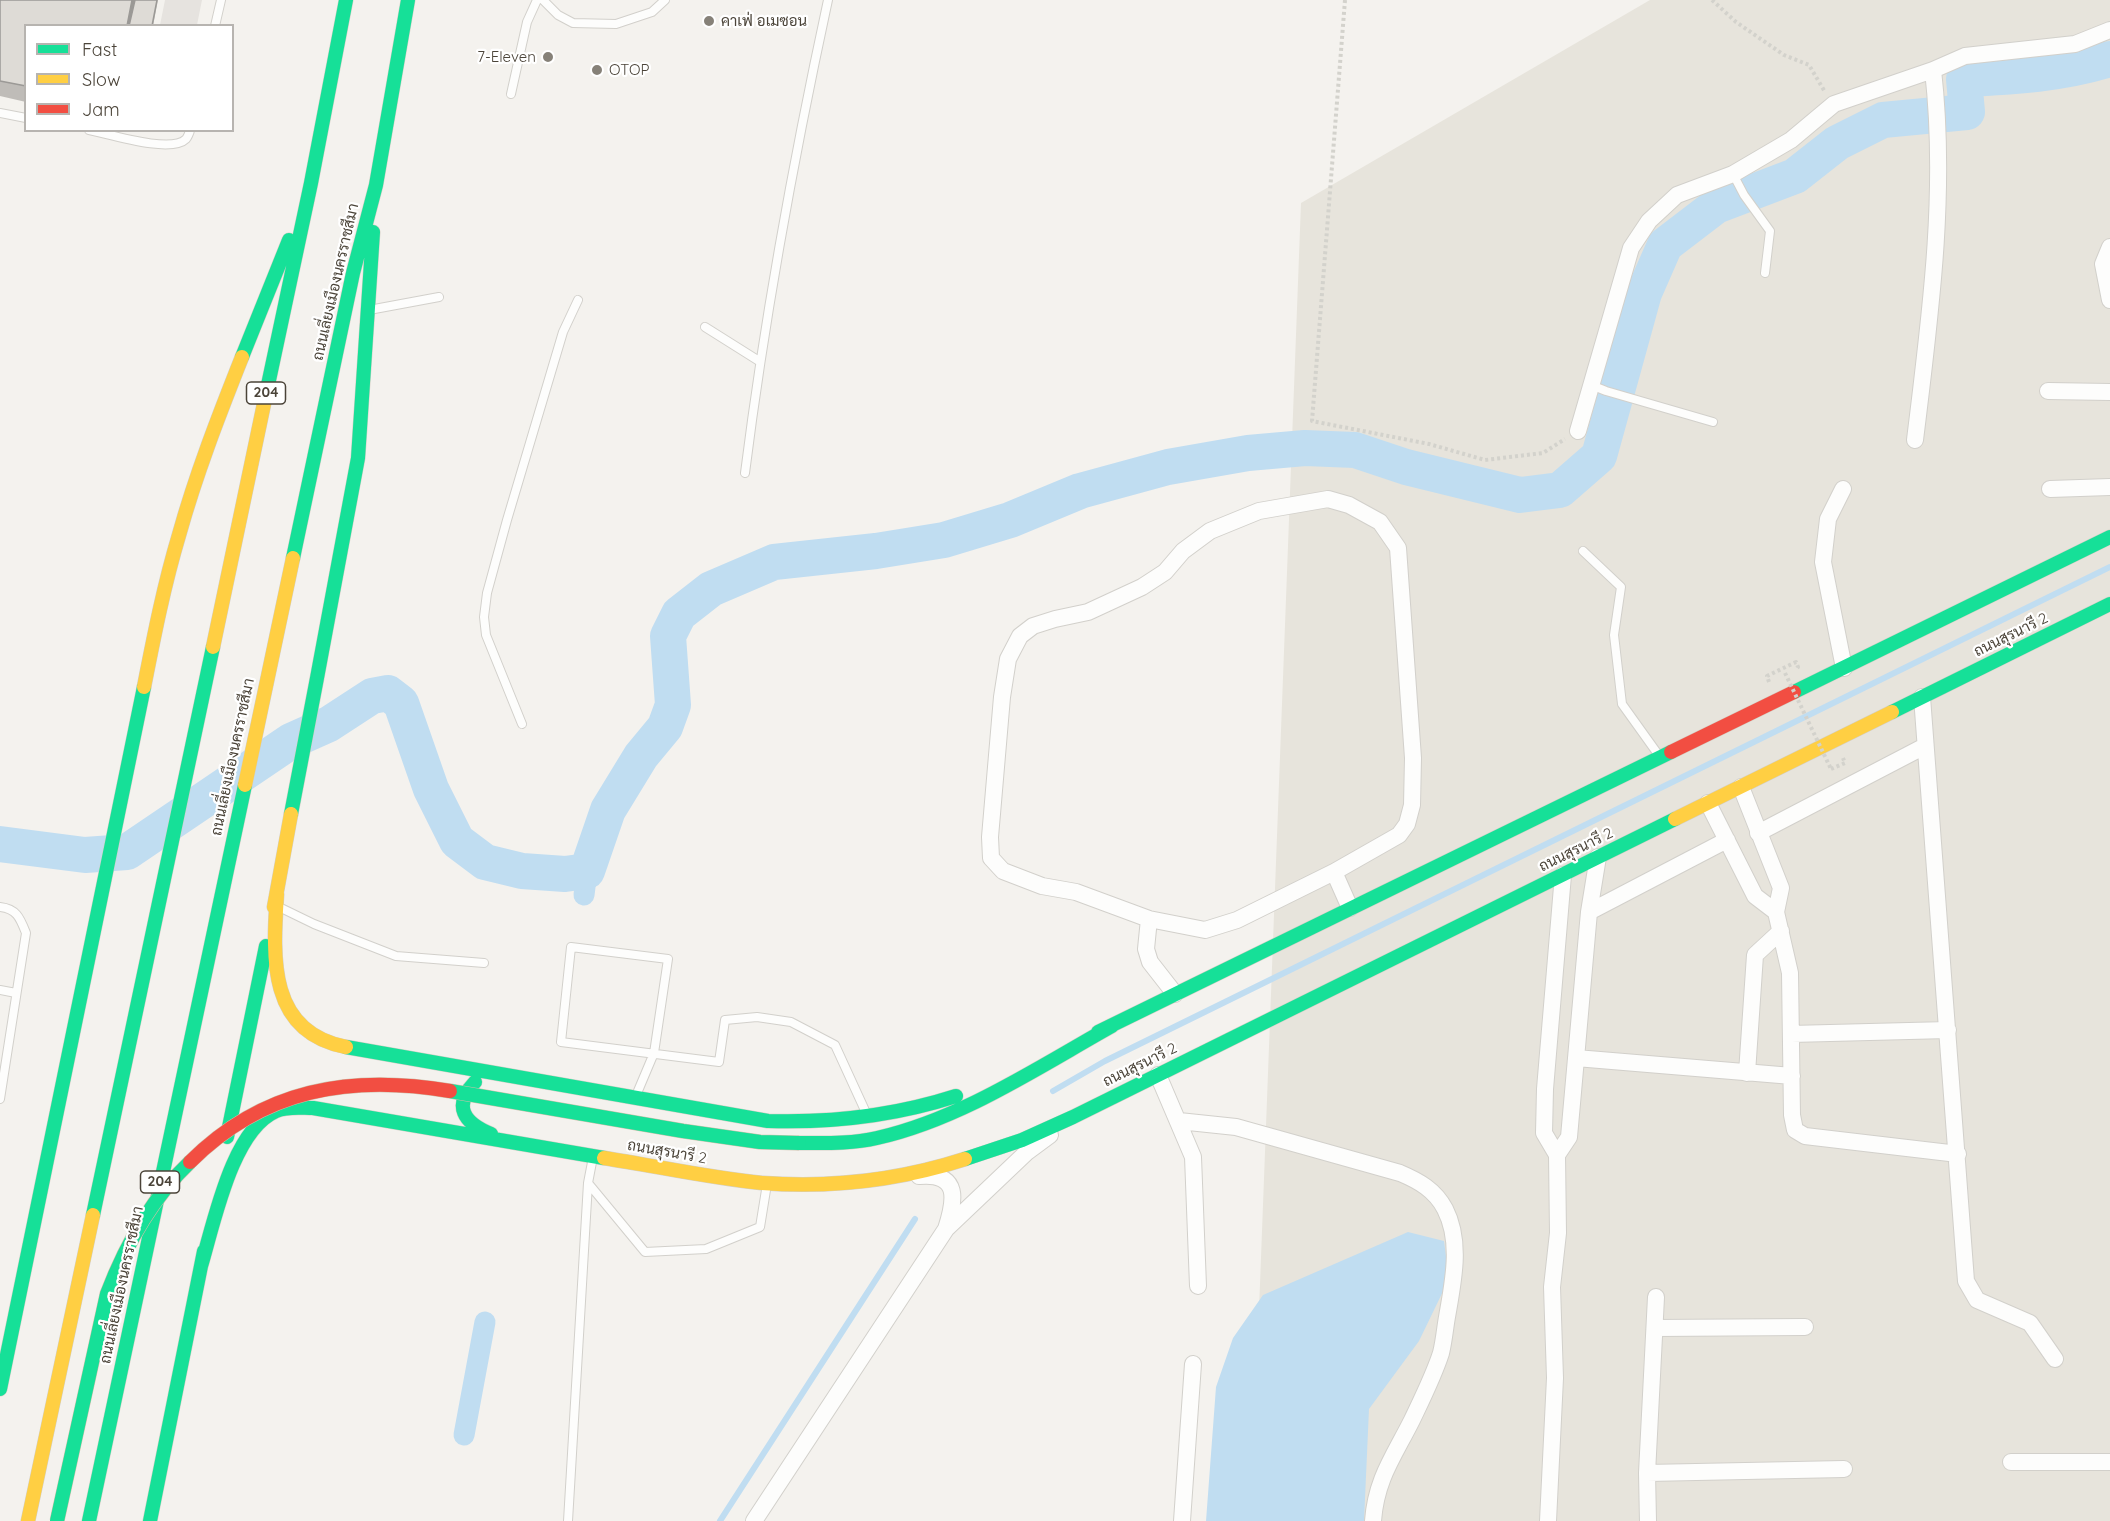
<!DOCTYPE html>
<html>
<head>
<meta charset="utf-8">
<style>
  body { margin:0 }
  #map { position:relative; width:2110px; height:1521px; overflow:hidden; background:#f4f2ee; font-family:Quicksand,sans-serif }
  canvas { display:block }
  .legend { position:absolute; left:24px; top:24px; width:210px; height:108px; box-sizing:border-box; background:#fff; border:2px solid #b7b4b0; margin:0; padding:8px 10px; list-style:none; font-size:18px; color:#4b4439 }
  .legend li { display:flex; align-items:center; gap:12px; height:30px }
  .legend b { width:30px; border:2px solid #b7b4b0 }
</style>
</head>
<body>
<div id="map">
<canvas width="2110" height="1521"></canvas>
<ul class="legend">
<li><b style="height:8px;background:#16e098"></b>Fast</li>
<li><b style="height:8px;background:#ffcf43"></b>Slow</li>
<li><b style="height:8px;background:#f24e42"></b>Jam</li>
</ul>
</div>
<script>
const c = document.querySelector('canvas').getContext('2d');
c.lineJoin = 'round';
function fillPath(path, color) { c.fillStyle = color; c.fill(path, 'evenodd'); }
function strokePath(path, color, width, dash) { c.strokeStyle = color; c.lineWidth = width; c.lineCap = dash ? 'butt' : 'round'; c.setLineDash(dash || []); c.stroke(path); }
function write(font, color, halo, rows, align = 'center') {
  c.font = font + ' Quicksand,Sarabun,sans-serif'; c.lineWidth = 4.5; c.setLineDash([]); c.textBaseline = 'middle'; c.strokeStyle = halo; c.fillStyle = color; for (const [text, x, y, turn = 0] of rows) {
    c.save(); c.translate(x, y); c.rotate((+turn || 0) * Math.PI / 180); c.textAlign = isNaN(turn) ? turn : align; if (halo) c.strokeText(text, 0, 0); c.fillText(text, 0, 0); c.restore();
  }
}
fillPath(new Path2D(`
  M1650 0H2110V1521H1251L1301 203Z`), '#e7e4dc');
fillPath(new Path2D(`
  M165 0H202L197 25H160Z`), '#e6e3df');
fillPath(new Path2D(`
  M1408 1232 1444 1241 1449 1279 1419 1341 1369 1409 1364 1521H1206L1216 1387 1233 1338 1263 1295Z`), '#c0ddf1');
strokePath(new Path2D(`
  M1053 1091 1105 1061 2110 567
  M720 1521 915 1219`), '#c0ddf1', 6);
strokePath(new Path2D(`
  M584 895 587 871
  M464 1435 485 1322`), '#c0ddf1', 21);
strokePath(new Path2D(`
  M0 844 85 855 127 852 291 741 329 724 372 696 388 693 401 703 431 789 457 841 485 862 522 871 565 874 587 871 608 810 641 756 665 727 673 705 668 636 679 614 711 589 774 562 876 551 944 540 1010 520 1080 491 1168 467 1248 453 1305 448 1355 450 1406 467 1520 495 1560 490 1599 456 1644 293 1665 245 1716 206 1795 176 1837 143 1883 120 1967 112 1964 79C2013 77 2063 74 2110 59`), '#c0ddf1', 36);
const lane = new Path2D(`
  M543 0 558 15 573 23 616 24 652 12 665 0
  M215 26 221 0
  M511 94 527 22 537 0
  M0 113 26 118
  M89 130C109 134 171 154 186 139 187 138 190 132 190 130
  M1733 174 1744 195 1770 231 1765 273
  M369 310 439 297
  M705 327 759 361
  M1591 385 1606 391 1713 422
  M745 473C765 315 794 157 828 0
  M1583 551 1621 587 1614 635 1622 704 1660 757
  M522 724 486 635 484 617 487 593 507 520 563 332 578 300
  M0 907C17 909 20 918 26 933L0 1099
  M279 907 314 924 396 956 484 963
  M0 990 16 993
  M635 1098 654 1053 668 959 571 947 561 1042 719 1062 725 1020 757 1017 791 1022 835 1045 868 1117
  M593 1157 588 1183 645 1252 706 1249 760 1227 767 1184
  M568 1521 588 1183`);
const street = new Path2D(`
  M2110 247 2103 264 2110 300
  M2048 391 2110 392
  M1578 431 1631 248 1649 221 1677 195 1733 174 1791 140 1834 104 1933 70 1965 56 2075 44 2110 30
  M1915 440C1930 317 1947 193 1933 70
  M1843 489 1828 519 1823 562 1844 668
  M2050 489 2110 487
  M1922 697 1966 1281 1977 1300 2030 1323 2055 1359
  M1741 787 1781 888 1776 912 1790 973 1792 1115 1795 1130 1805 1136 1958 1154
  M1708 803 1755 896 1776 912
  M1758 833 1925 746
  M1334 872 1237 920 1205 930 1149 919 1076 892 1042 886 1003 871 991 858 990 837 1002 697 1008 659 1020 636 1033 626 1055 619 1088 612 1142 587 1165 572 1183 551 1210 531 1259 511 1328 499 1349 505 1380 522 1398 548 1413 758 1412 805 1407 824 1399 835 1334 872 1350 908
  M1589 912 1727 840
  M1149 919 1146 949 1150 962 1175 994
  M1791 1034 1948 1030
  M1576 1058 1792 1076
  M1747 1073 1755 955 1781 931
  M1158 1075 1193 1157 1198 1286
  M1179 1121 1236 1127 1400 1173C1419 1181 1435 1190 1445 1209 1462 1242 1453 1282 1447 1317 1445 1328 1444 1341 1441 1353 1434 1375 1422 1399 1412 1420 1394 1456 1376 1479 1373 1521
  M1557 1155 1569 1137 1589 912 1598 857
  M919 1176C961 1172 955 1201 946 1229L1027 1152 1050 1135
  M1655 1328 1805 1327
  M2011 1462H2110
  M1647 1473 1844 1469
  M754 1521 946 1229
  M1182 1521 1193 1364
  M1548 1521 1555 1378 1552 1287 1558 1233 1557 1155 1544 1133 1545 1089 1563 875
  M1648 1521 1647 1473 1656 1297`);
const fast = new Path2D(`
  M242 357 289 240
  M265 399 311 183 346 0
  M293 558 353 273 376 185 408 0
  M317 678 358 458 373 232
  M1794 692 2110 537
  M1892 712 2110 604
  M291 814 317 678
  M1098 1032 1671 752
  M346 1047 768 1121C833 1123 894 1116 956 1096
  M475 1082C452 1106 464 1123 491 1134
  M227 1137 266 946
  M799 1143C825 1143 851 1144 877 1138 961 1119 1037 1068 1112 1026
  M965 1159 1022 1140 1073 1117 1675 819
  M93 1215 213 647
  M201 1266C214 1223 232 1130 276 1111 287 1106 301 1108 313 1108L604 1158
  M0 1389 144 687
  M89 1521 245 785
  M150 1521 204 1251`);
const slow = new Path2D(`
  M213 647 265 399
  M144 687C154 636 164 585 179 535 196 474 219 415 242 357
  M245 785 293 558
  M1675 819 1892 712
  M277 894C273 956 267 1032 346 1047
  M274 907 291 814
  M604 1158C656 1166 709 1178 762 1183 830 1188 900 1180 965 1159
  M28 1521 93 1215`);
const jam = new Path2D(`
  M1671 752 1794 692`);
strokePath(lane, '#d2d0cb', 10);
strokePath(street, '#d2d0cb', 18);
strokePath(fast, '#d3cfc5', 15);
strokePath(slow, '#d3cfc5', 15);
strokePath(jam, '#d3cfc5', 15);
strokePath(new Path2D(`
  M1345 0 1312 421 1429 444 1485 460 1543 453 1565 439
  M1712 0 1736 22 1784 55 1809 65 1825 92
  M1769 682 1767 676 1796 662 1798 667 1797 668
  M1831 769 1845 763 1843 758`), '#d3d2cc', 4, [3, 3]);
strokePath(lane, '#fdfdfc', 8);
strokePath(street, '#fdfdfc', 16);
strokePath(fast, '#16e098', 14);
strokePath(slow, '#ffcf43', 14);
strokePath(jam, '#f24e42', 14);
const fastBridge = new Path2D(`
  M450 1091 683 1131 760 1142 799 1143
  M57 1521 107 1294C126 1244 151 1199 190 1162`);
const jamBridge = new Path2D(`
  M190 1162C263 1089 350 1074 450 1091`);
strokePath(fastBridge, '#ccbfa9', 15, []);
strokePath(jamBridge, '#ccbfa9', 15, []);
strokePath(new Path2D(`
  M1785 673 1831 769`), '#d3d2cc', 4, [3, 3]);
strokePath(fastBridge, '#16e098', 14);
strokePath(jamBridge, '#f24e42', 14);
fillPath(new Path2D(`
  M0 0H158L153 26H26V102L0 96Z`), '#bfbcb8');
fillPath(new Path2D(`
  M132 0H136L130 26H127Z`), '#9b9996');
const building = new Path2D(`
  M0 0H132L127 26H26V86L0 81Z
  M135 0H157L152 26H129Z`);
fillPath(building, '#dedbd6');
strokePath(building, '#9b9996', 1.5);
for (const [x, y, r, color] of [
  [709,21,6,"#868178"],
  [548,57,6,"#868178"],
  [597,70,6,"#868178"]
]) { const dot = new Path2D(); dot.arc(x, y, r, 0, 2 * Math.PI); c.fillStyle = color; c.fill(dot); strokePath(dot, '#fff', 2); }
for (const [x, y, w] of [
  [266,393,39],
  [160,1182,39]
]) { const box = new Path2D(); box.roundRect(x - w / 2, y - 11, w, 22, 4.5); c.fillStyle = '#fff'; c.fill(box); strokePath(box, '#4b4439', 1.5); }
write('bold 14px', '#4b4439', null, [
  ["204",266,393],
  ["204",160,1182]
]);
write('15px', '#4b4439', '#fff', [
  ["คาเฟ่ อเมซอน",721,21],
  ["7-Eleven",536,57,"right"],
  ["OTOP",609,70]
], 'left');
write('15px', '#4b4439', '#fff', [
  ["ถนนเลี่ยงเมืองนครราชสีมา",336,282,-77],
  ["ถนนสุรนารี 2",2011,635,-26],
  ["ถนนเลี่ยงเมืองนครราชสีมา",233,757,-78],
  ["ถนนสุรนารี 2",1576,850,-26],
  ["ถนนสุรนารี 2",1140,1065,-26],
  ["ถนนสุรนารี 2",667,1152,10],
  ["ถนนเลี่ยงเมืองนครราชสีมา",122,1285,-78]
]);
</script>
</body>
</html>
